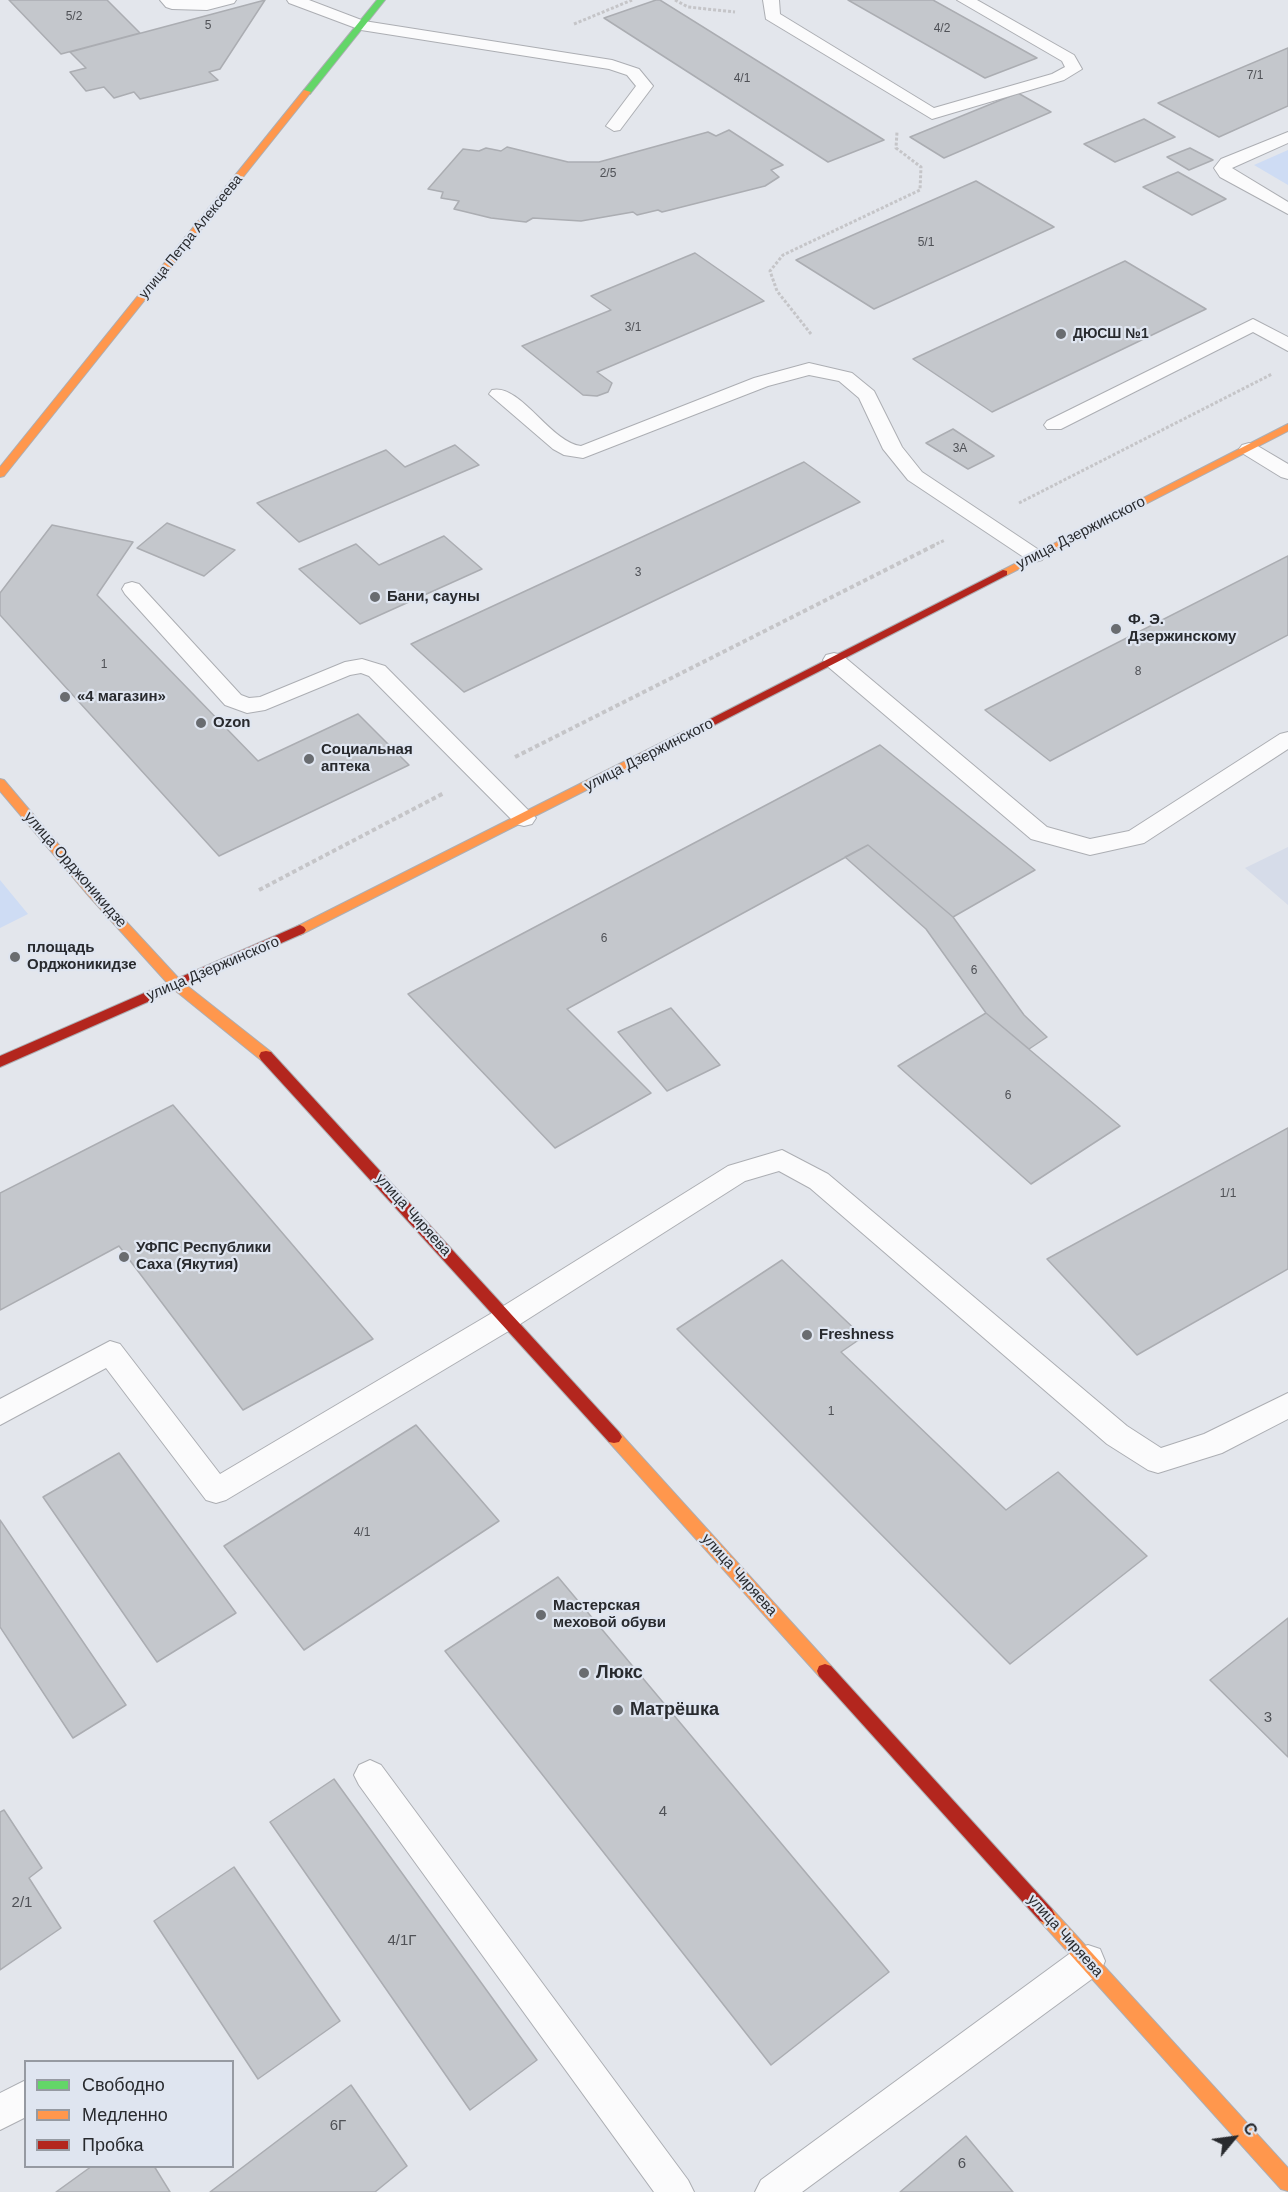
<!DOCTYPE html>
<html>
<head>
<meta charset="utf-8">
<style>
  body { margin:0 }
  #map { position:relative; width:1288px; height:2192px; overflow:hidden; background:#e3e6ec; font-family:Arial,sans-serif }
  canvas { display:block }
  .legend { position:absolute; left:24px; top:2060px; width:210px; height:108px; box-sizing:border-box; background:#dfe5f0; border:2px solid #969aa2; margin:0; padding:8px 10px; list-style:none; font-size:18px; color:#282a2e }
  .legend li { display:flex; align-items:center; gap:12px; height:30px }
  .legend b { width:30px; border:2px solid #969aa2 }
  .north { position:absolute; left:1204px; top:2108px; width:60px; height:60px; -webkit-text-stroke:4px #dfe5f0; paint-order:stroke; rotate:61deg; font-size:16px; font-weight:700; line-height:24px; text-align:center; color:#282a2e }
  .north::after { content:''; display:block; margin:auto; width:21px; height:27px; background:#282a2e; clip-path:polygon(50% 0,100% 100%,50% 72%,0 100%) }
</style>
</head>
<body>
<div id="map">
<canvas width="1288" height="2192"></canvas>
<ul class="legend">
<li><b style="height:8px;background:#63d668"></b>Свободно</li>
<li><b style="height:8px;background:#ff974d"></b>Медленно</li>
<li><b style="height:8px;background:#b3261e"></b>Пробка</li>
</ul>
<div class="north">С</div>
</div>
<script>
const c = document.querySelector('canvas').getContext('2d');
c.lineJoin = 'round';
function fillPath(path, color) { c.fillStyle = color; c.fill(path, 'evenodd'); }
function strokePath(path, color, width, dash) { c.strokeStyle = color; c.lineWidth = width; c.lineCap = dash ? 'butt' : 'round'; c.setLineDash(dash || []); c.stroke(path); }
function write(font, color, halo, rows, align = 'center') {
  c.font = font + ' Arial,sans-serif'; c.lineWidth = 4.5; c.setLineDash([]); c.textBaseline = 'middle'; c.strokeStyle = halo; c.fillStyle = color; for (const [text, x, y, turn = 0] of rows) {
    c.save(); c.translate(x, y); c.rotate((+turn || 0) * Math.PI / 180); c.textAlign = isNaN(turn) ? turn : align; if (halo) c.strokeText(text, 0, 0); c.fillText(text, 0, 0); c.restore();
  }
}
fillPath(new Path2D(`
  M1288 847V905L1245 868Z`), '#d6dce9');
fillPath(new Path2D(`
  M1288 150V185L1254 165Z
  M0 880 28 914 0 928Z`), '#cedcf4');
const building = new Path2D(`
  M9 0H107L140 33 61 54Z
  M265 0 220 69 209 72 218 80 140 99 134 92 114 98 104 87 86 91 70 72 86 68 70 52Z
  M656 0H660L884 140 828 162 604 18Z
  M848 0H933L1037 58 985 78Z
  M1288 48V106L1219 137 1158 103Z
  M1018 93 1051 112 944 158 910 137Z
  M1144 119 1175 137 1115 162 1084 144Z
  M729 130 783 165 771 170 779 177 765 186 662 212 658 210 637 215 633 212 581 221 533 218 526 222 491 218 454 209 459 201 441 198 443 192 428 189 463 149 479 151 486 148 501 151 507 147 568 162H599L708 132 716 136Z
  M1190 148 1213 160 1189 170 1167 157Z
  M1178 172 1226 199 1192 215 1143 187Z
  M976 181 1054 227 874 309 796 260Z
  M695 253 764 301 597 372 612 383 608 392 597 396 583 395 522 346 611 310 591 296Z
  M1125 261 1206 309 992 412 913 359Z
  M953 429 994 456 968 469 926 443Z
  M455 445 479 465 299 542 257 503 386 450 405 467Z
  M804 462 860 502 464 692 411 644Z
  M167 523 235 550 204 576 137 548Z
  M52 525 133 542 97 595 258 761 358 714 409 765 219 856 0 615V593Z
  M444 536 482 569 360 624 299 569 356 544 379 565Z
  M1288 556V635L1050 761 985 710Z
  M880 745 1035 870 953 917 868 845 567 1009 651 1093 555 1148 408 994Z
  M868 845 953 917 1024 1015 1047 1037 1029 1049 986 1013 926 929 845 857Z
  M671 1008 720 1065 667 1091 618 1032Z
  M986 1013 1120 1126 1031 1184 898 1066Z
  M173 1105 373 1339 243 1410 119 1246 0 1310V1193Z
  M1288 1128V1269L1137 1355 1047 1259Z
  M782 1260 863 1337 841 1352 1006 1510 1058 1472 1147 1556 1010 1664 677 1329Z
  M416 1425 499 1521 304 1650 224 1546Z
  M119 1453 236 1613 157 1662 43 1497Z
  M0 1520 126 1705 73 1738 0 1627Z
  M558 1577 889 1972 771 2065 445 1651Z
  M1288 1618V1757L1210 1680Z
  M334 1779 537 2060 470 2110 270 1822Z
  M4 1810 42 1868 29 1878 61 1928 0 1970V1812Z
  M234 1867 340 2021 258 2079 154 1921Z
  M351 2085 407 2166 375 2192H210Z
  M966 2136 1013 2192H900Z
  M92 2166H154L170 2192H56Z`);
fillPath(building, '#c4c7cc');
strokePath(building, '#abadb2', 1.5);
const lane = new Path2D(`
  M160 0H236L234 3 207 10 172 9 166 7Z
  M287 0H309L364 21 612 60 639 69 653 86 620 130 614 131 606 126 636 86 627 75 609 69 361 30 289 3Z
  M763 0H779L780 14 934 108 1052 74 1065 67 1062 61 957 0H977L1074 55 1082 69 1064 80 932 119 766 19Z
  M1288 132V143L1232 168 1288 202V214L1220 177 1214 168 1221 159Z
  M1253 319 1288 337V351L1253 332 1061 429H1047L1044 425 1047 421Z
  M809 363 852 373 874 391 902 447 922 472 1042 552 1045 556 1042 560 1035 562 1028 560 908 480 883 449 859 398 839 381 809 375 768 386 583 458 564 455 553 449 489 394 492 390C520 383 551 443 581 446L754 378Z
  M1249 443 1256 445 1288 464V479L1281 477 1242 453 1239 449 1242 445Z
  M132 582 139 584 241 695 249 698 260 697 345 662 362 659 385 666 536 818 532 824 524 826 516 824 369 676 361 673 350 675 265 710 247 713 225 705 125 594 122 589 125 584Z
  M834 653 842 655 1047 827 1090 839 1129 831 1280 734 1288 732V749L1144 843 1090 855 1031 839 826 665 823 660 826 655Z
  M782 1150 828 1174 1127 1426 1161 1448 1204 1434 1288 1393V1419L1222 1453 1158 1473 1148 1470 1107 1444 810 1188 779 1171 745 1181 517 1326 226 1500 216 1503 206 1500 106 1368 0 1425V1399L110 1341 120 1344 220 1474 497 1310 728 1166Z
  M370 1760 381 1765 688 2180 694 2192H654L359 1785 354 1775 359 1765Z
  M1088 1945 1100 1949 1105 1961 1100 1973 802 2192H755L761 2180 1076 1949Z
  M26 2080V2117L0 2130V2093Z`);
const fast = new Path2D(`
  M377 0H385L310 94H304V90Z`);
const slow = new Path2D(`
  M304 90 311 92 4 476 0 477V467Z
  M1288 424V431L1007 575H999L997 573Z
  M685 731 689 732 691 735 689 738 304 933 300 935 294 930 296 927Z
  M0 779 4 780 96 889 181 981 271 1052 273 1056 271 1060H261L171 987 88 895 0 791Z
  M614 1431 619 1432 831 1666 833 1671 831 1676 825 1678 819 1676 609 1442 606 1437 609 1432Z
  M1046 1907 1052 1909 1288 2168V2191L1281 2189 1040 1921 1037 1915 1040 1909Z`);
const jam = new Path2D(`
  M1003 570 1007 571V575L689 738 685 739 679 735Z
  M300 925 304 927 306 930 304 933 0 1067V1056Z
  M266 1051 271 1052 619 1432 622 1437 619 1442 614 1443 609 1442 261 1060 259 1056 261 1052Z
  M825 1664 831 1666 1052 1909 1055 1915 1052 1921 1046 1923 1040 1921 819 1676 817 1671 819 1666Z`);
strokePath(lane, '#acaeb3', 2);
strokePath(fast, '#acaeb3', 2);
strokePath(slow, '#acaeb3', 2);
strokePath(jam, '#acaeb3', 2);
strokePath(new Path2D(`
  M675 0 688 7 735 12
  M574 24 632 0
  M811 334 777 291 770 271 783 255 920 190 921 167 896 148 897 132
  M1019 503 1272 374
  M932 546 945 540`), '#c5c5c8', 3, [3, 2]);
strokePath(new Path2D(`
  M515 757 935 545
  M259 890 444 793`), '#c5c5c8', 4, [4.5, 3]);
fillPath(lane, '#fbfbfc');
fillPath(fast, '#63d668');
fillPath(slow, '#ff974d');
fillPath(jam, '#b3261e');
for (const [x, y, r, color] of [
  [1061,334,6,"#696c70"],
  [375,597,6,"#696c70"],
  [1116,629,6,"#696c70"],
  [65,697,6,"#696c70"],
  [201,723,6,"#696c70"],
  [309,759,6,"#696c70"],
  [15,957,6,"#696c70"],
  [124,1257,6,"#696c70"],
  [807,1335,6,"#696c70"],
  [541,1615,6,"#696c70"],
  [584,1673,6,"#696c70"],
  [618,1710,6,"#696c70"]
]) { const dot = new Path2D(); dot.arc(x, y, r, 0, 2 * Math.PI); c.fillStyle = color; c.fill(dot); strokePath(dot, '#dfe5f0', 2); }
write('12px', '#4f5156', null, [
  ["5/2",74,17],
  ["5",208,26],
  ["4/2",942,29],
  ["7/1",1255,76],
  ["4/1",742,79],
  ["2/5",608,174],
  ["5/1",926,243],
  ["3/1",633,328],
  ["3А",960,449],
  ["3",638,573],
  ["1",104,665],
  ["8",1138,672],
  ["6",604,939],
  ["6",974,971],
  ["6",1008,1096],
  ["1/1",1228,1194],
  ["1",831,1412],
  ["4/1",362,1533]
]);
write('14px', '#282a2e', '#dfe5f0', [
  ["улица Петра Алексеева",191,237,-51]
]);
write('bold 14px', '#282a2e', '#dfe5f0', [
  ["ДЮСШ №1",1073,334]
], 'left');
write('15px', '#282a2e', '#dfe5f0', [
  ["улица Дзержинского",1081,533,-27],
  ["улица Дзержинского",649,755,-27],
  ["улица Орджоникидзе",75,870,49],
  ["улица Дзержинского",213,969,-23],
  ["улица Чиряева",413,1215,48],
  ["улица Чиряева",739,1575,48],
  ["улица Чиряева",1065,1936,48]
]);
write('bold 15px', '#282a2e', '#dfe5f0', [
  ["Бани, сауны",387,597],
  ["Ф. Э.",1128,620],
  ["Дзержинскому",1128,637],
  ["«4 магазин»",77,697],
  ["Ozon",213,723],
  ["Социальная",321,750],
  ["аптека",321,767],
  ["площадь",27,948],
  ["Орджоникидзе",27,965],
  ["УФПС Республики",136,1248],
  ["Саха (Якутия)",136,1265],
  ["Freshness",819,1335],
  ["Мастерская",553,1606],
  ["меховой обуви",553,1623]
], 'left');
write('15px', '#4f5156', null, [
  ["3",1268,1718],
  ["4",663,1812],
  ["2/1",22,1903],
  ["4/1Г",402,1941],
  ["6Г",338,2126],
  ["6",962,2164]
]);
write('bold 18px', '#282a2e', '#dfe5f0', [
  ["Люкс",596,1673],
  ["Матрёшка",630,1710]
], 'left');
</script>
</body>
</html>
